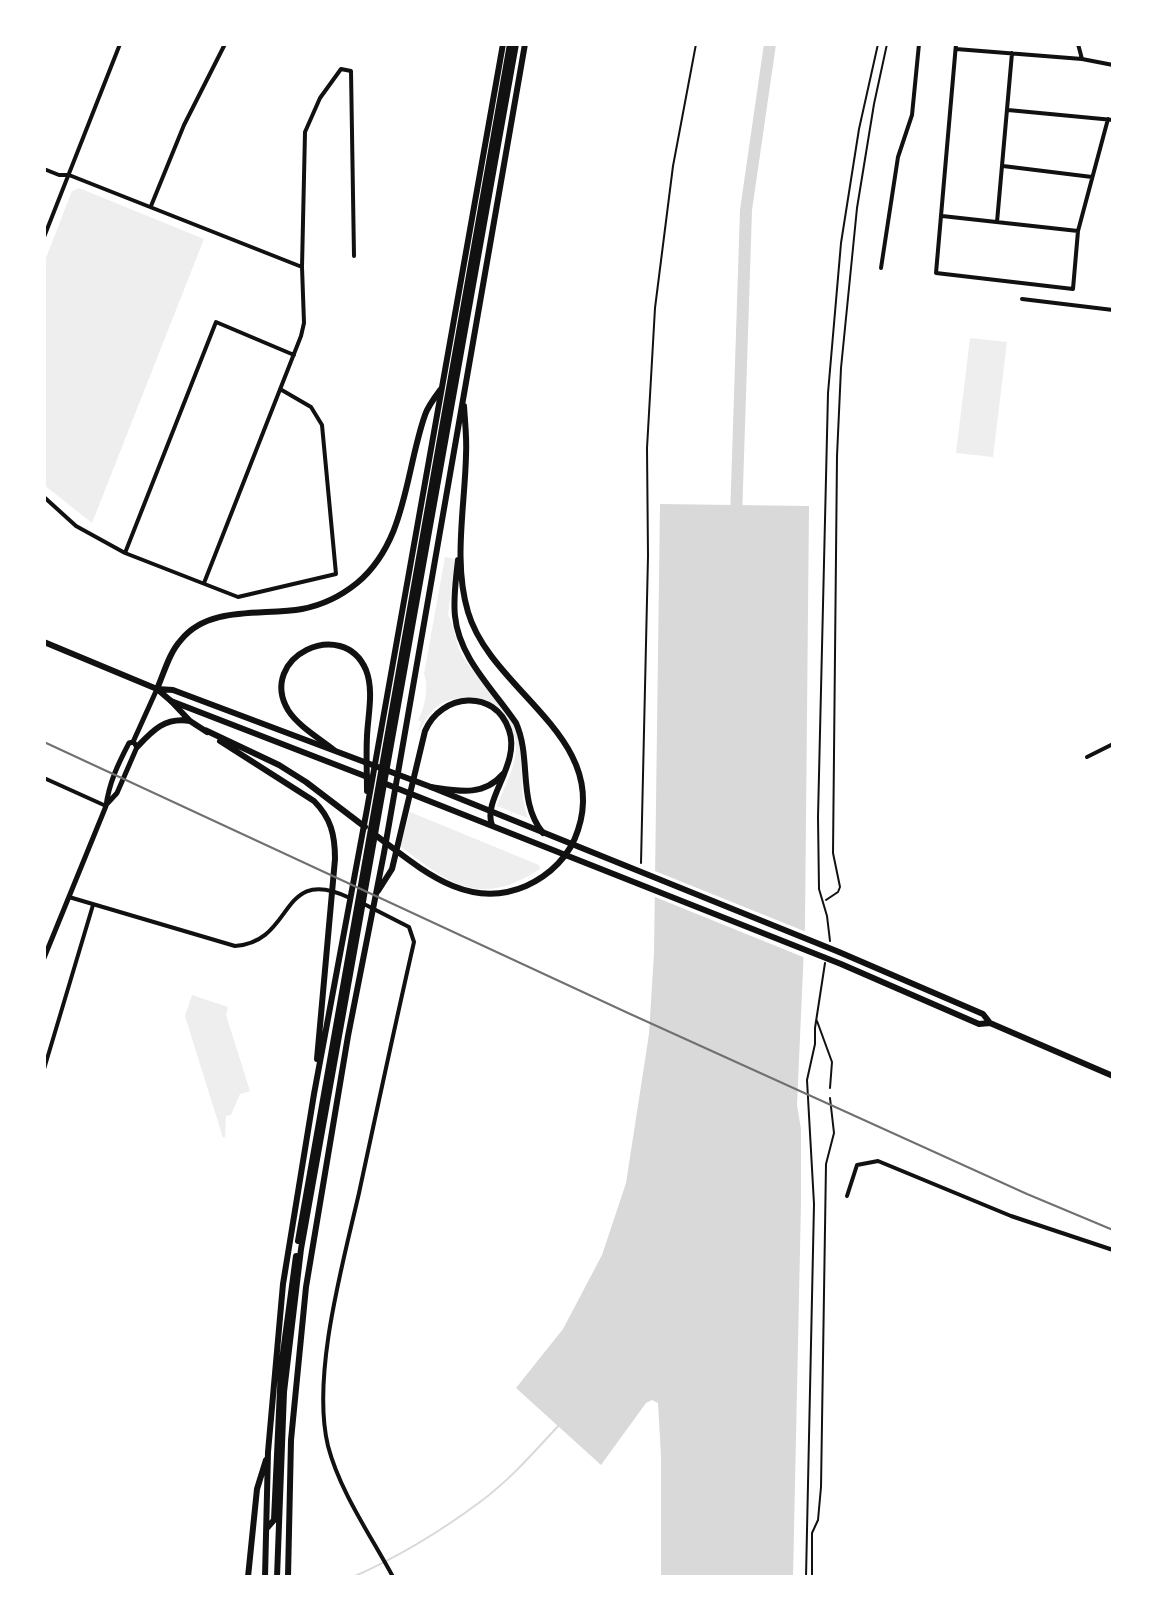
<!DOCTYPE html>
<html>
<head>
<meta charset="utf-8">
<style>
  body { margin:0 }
  #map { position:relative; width:1157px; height:1621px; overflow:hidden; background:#fff; font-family:"Roboto Condensed",sans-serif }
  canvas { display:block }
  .frame { position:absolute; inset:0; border:46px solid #fff; pointer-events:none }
</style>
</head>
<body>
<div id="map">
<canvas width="1157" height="1621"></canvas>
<div class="frame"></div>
</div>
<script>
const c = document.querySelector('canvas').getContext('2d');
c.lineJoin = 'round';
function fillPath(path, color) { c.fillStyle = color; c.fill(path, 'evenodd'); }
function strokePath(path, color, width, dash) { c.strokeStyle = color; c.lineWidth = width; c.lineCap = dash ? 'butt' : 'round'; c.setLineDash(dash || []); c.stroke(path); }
fillPath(new Path2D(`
  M79 188 204 239 92 523 44 485V263L72 191Z
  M970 338 1007 342 993 457 956 453Z
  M445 557 455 559 448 615C455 626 455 643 462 655 479 683 509 706 518 738 525 764 518 792 528 818L497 806C504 787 516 767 516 747 515 708 471 686 439 705 428 712 424 725 418 732L421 722 418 720C425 708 429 686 424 674Z
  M410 812 539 865 540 869C479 909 449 883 400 846Z
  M192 995 228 1007 226 1015 250 1091 240 1094 231 1115 226 1116 225 1137 223 1138 185 1016Z`), '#eee');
fillPath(new Path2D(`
  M660 504 809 506 805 924 797 1105 801 1129V1203L793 1577H661V1456L658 1403 652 1400 646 1403 601 1465 516 1388 563 1329 602 1255 626 1183 649 1034 654 953Z`), '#d9d9d9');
fillPath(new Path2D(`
  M650 869 809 933 808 959 650 895Z`), '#fff');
strokePath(new Path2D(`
  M353 1577C398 1557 441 1531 480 1502 510 1480 535 1451 560 1424`), '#d9d9d9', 2);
strokePath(new Path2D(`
  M736 518 746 210 770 44`), '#d9d9d9', 12);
strokePath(new Path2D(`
  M641 863 648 556 647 448 655 308 673 166 696 44
  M826 900 838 892 840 887 833 853 837 456 841 368 857 208 874 104 887 44
  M830 941 827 916 819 889 818 817 828 393 841 243 859 129 878 44
  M817 1021 832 1062 830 1088
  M806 1577 814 1204 807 1080 815 1044V1028L825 963
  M812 1577V1533L818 1520 821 1487 826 1164 834 1133 830 1098`), '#111', 2);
strokePath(new Path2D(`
  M956 44 936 273 1073 289 1078 231 1108 119
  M1078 44 1082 59
  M956 49 1082 59 1113 65
  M1008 110 1113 120
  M1003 166 1092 177
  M44 169 59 175H69L302 267
  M151 206 184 125 225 44
  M942 216 1078 231
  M997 222 1012 53
  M44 237 120 44
  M881 268 898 157 912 115 919 44
  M44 497 76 526 125 553 238 597 336 574 322 425 311 407 280 389
  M125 553 216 322 294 355
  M204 583 301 336 304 323 302 267 305 132 320 98 341 69 351 71 354 256
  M1087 757 1113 744
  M44 778 106 806
  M69 897 235 946C296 942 278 863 350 898
  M362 903 409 927 414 942C395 1025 377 1109 359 1193 343 1263 311 1376 328 1446 340 1492 371 1536 393 1577
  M44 1069 93 905
  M847 1196 857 1165 878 1161 1011 1216 1113 1250`), '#111', 4);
strokePath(new Path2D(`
  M1022 299 1113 310`), '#111', 4);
strokePath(new Path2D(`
  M106 805 117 793 137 747 135 744
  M44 958 106 806C109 783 118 764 129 743L133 742 157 689`), '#111', 5);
strokePath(new Path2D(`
  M44 642 157 689 171 701 370 778
  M157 689 173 690 431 787 839 952 983 1014 990 1023 1113 1076
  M381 782 841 964 979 1024 990 1023`), '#111', 6);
strokePath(new Path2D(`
  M458 560C456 578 453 598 455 616 459 658 494 690 516 723 532 759 517 801 543 833
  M157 689C164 673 169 653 181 640 209 605 263 616 302 609 323 605 341 596 357 583 407 541 405 472 425 415 428 406 435 397 441 389
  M171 701 190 721 207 732
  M205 730 279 765 306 782 365 827
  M220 741 314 801C331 818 335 835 335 859L317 1059
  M137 747C153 730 165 717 190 721
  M334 750C319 738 298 726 288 710 257 657 343 616 366 670 374 690 368 715 367 736 366 755 367 773 367 791
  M431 787C458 791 483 797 503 774
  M374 834C419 867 466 912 526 886 550 875 570 856 578 830 609 736 491 691 468 612 453 562 465 506 466 455 467 439 465 422 464 406
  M378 891 392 869 425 731C441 693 495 688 509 730 521 764 482 800 492 825
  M298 1241 510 44
  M267 1528 274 1520 281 1368 296 1256
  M248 1577 257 1489 266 1460
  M265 1577 268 1452 283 1284 314 1094 367 809 503 44
  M277 1577 284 1392 301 1249 516 44
  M288 1577 291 1440 306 1287 348 1036 384 853 525 44`), '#111', 6);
strokePath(new Path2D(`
  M44 742 628 1013 1027 1194 1113 1230`), '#707070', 2);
</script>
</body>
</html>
